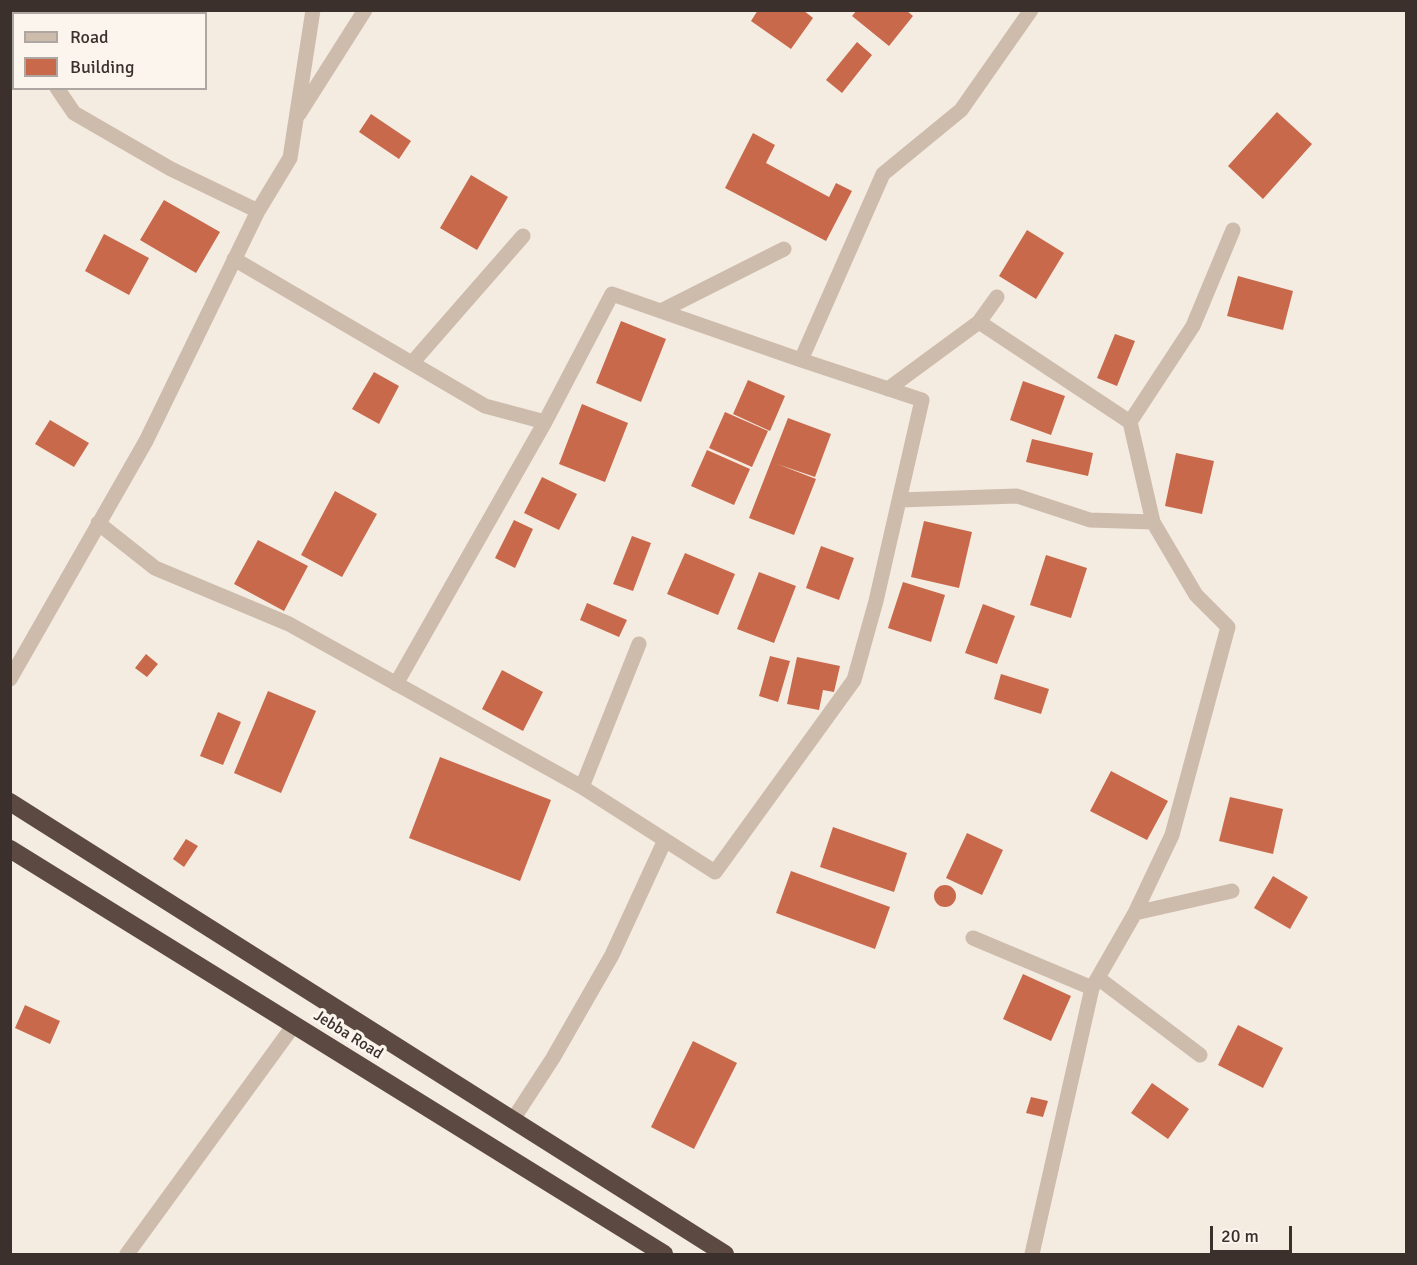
<!DOCTYPE html>
<html>
<head>
<meta charset="utf-8">
<style>
  body { margin:0 }
  #map { position:relative; width:1417px; height:1265px; overflow:hidden; background:#f4ebe1; font-family:Signika,sans-serif }
  canvas { display:block }
  .frame { position:absolute; inset:0; border:12px solid #3b302b; pointer-events:none }
  .legend { position:absolute; left:12px; top:12px; width:195px; height:78px; box-sizing:border-box; background:#fbf5ee; border:2px solid #aea6a0; margin:0; padding:8px 10px; list-style:none; font-size:18px; color:#3b302b }
  .legend li { display:flex; align-items:center; gap:12px; height:30px }
  .legend b { width:30px; border:2px solid #aea6a0 }
  .scale { position:absolute; left:1210px; top:1226px; width:82px; height:27px; box-sizing:border-box; border:3px solid #3b302b; border-top:0; padding-left:8px; font-size:18px; line-height:21px; white-space:nowrap; color:#3b302b; -webkit-text-stroke:4px #fbf5ee; paint-order:stroke }
</style>
</head>
<body>
<div id="map">
<canvas width="1417" height="1265"></canvas>
<div class="frame"></div>
<ul class="legend">
<li><b style="height:8px;background:#cdbbac"></b>Road</li>
<li><b style="height:16px;background:#c8694b"></b>Building</li>
</ul>
<div class="scale">20 m</div>
</div>
<script>
const c = document.querySelector('canvas').getContext('2d');
c.lineJoin = 'round';
function fillPath(path, color) { c.fillStyle = color; c.fill(path, 'evenodd'); }
function strokePath(path, color, width, dash) { c.strokeStyle = color; c.lineWidth = width; c.lineCap = dash ? 'butt' : 'round'; c.setLineDash(dash || []); c.stroke(path); }
function write(font, color, halo, rows, align = 'center') {
  c.font = font + ' Signika,sans-serif'; c.lineWidth = 6; c.setLineDash([]); c.textBaseline = 'middle'; c.strokeStyle = halo; c.fillStyle = color; for (const [text, x, y, turn = 0] of rows) {
    c.save(); c.translate(x, y); c.rotate((+turn || 0) * Math.PI / 180); c.textAlign = isNaN(turn) ? turn : align; if (halo) c.strokeText(text, 0, 0); c.fillText(text, 0, 0); c.restore();
  }
}
fillPath(new Path2D(`
  M758 10H803L813 18 791 49 751 21Z
  M857 10H906L913 16 889 46 852 16Z
  M857 42 872 55 842 93 826 80Z
  M1277 112 1312 144 1263 199 1228 166Z
  M371 114 411 141 399 159 359 132Z
  M753 133 775 145 766 163 829 197 836 183 852 191 826 241 725 188Z
  M471 175 508 197 477 250 440 228Z
  M164 200 220 232 196 273 140 240Z
  M1027 230 1064 253 1036 299 999 276Z
  M104 234 149 258 129 295 85 271Z
  M1238 276 1293 291 1283 330 1227 316Z
  M621 321 666 339 641 402 596 383Z
  M1115 334 1135 341 1117 386 1097 378Z
  M374 372 399 386 379 424 352 409Z
  M748 380 785 396 770 431 733 414Z
  M1023 381 1065 396 1051 435 1010 420Z
  M582 404 628 423 605 482 559 464Z
  M725 412 768 431 752 467 709 448Z
  M788 418 831 434 815 477 777 464 816 479 794 535 749 518Z
  M50 420 89 443 74 467 35 444Z
  M1032 439 1093 453 1088 476 1026 462Z
  M707 450 750 469 734 505 691 486Z
  M1176 453 1214 461 1202 514 1165 506Z
  M542 477 577 494 559 530 524 513Z
  M335 491 377 514 342 577 301 555Z
  M514 520 533 529 515 568 495 558Z
  M924 521 972 532 959 588 911 577Z
  M632 536 651 543 633 591 613 584Z
  M258 540 308 566 284 611 234 584Z
  M821 546 854 558 839 600 806 588Z
  M685 553 735 574 718 615 667 594Z
  M1046 555 1087 568 1071 618 1030 605Z
  M759 572 796 586 774 643 737 629Z
  M903 582 945 595 931 642 888 628Z
  M587 603 627 620 619 637 580 620Z
  M983 604 1015 616 997 664 965 653Z
  M146 654 158 664 147 677 135 668Z
  M770 656 790 661 778 702 759 696Z
  M797 657 840 666 834 692 823 690 819 710 787 704Z
  M502 670 543 692 523 731 482 709Z
  M1001 674 1049 689 1041 714 994 699Z
  M268 691 316 711 281 793 234 773Z
  M218 712 241 722 223 765 200 756Z
  M440 757 551 800 520 881 409 838Z
  M1111 771 1168 801 1147 840 1090 811Z
  M1230 797 1283 809 1273 854 1219 841Z
  M833 827 907 853 894 892 820 867Z
  M967 833 1003 850 982 895 946 878Z
  M186 839 198 846 184 867 173 859Z
  M791 871 890 907 875 949 776 913Z
  M1273 876 1308 897 1290 929 1254 908Z
  M934 896a11 11 0 1 1 22 0a11 11 0 1 1-22 0Z
  M1023 974 1071 996 1051 1041 1003 1019Z
  M25 1005 60 1021 50 1044 15 1028Z
  M1238 1025 1283 1048 1263 1088 1218 1065Z
  M693 1041 737 1063 694 1149 651 1127Z
  M1152 1083 1189 1109 1168 1139 1131 1113Z
  M1031 1097 1048 1101 1043 1117 1026 1113Z`), '#c8694b');
strokePath(new Path2D(`
  M10 48 14 49
  M57 88 74 113 171 169 258 211
  M299 114 365 10
  M234 259 485 406 545 422 612 294 801 360
  M661 311 784 249
  M979 322 997 297
  M412 363 523 236
  M888 389 979 322 1130 422
  M899 500 1017 496 1090 520 1153 522
  M98 523 155 568 289 624 582 787
  M639 644 582 787 715 872 854 680 876 601 922 400 801 360 883 174 961 110 1031 10
  M10 679 146 441 258 211 290 158 313 10
  M396 684 545 422
  M1135 913 1232 891
  M973 938 1092 988
  M1098 978 1200 1055
  M512 1121 553 1058 612 955 665 840
  M127 1254 294 1025
  M1032 1254 1092 988 1135 913 1172 835 1228 627 1196 595 1153 522 1130 422 1193 326 1233 230`), '#cdbbac', 15);
strokePath(new Path2D(`
  M10 802 725 1254
  M10 849 664 1254`), '#5c4a42', 18);
write('16px', '#3b302b', '#fbf5ee', [
  ["Jebba Road",348,1035,32]
]);
</script>
</body>
</html>
